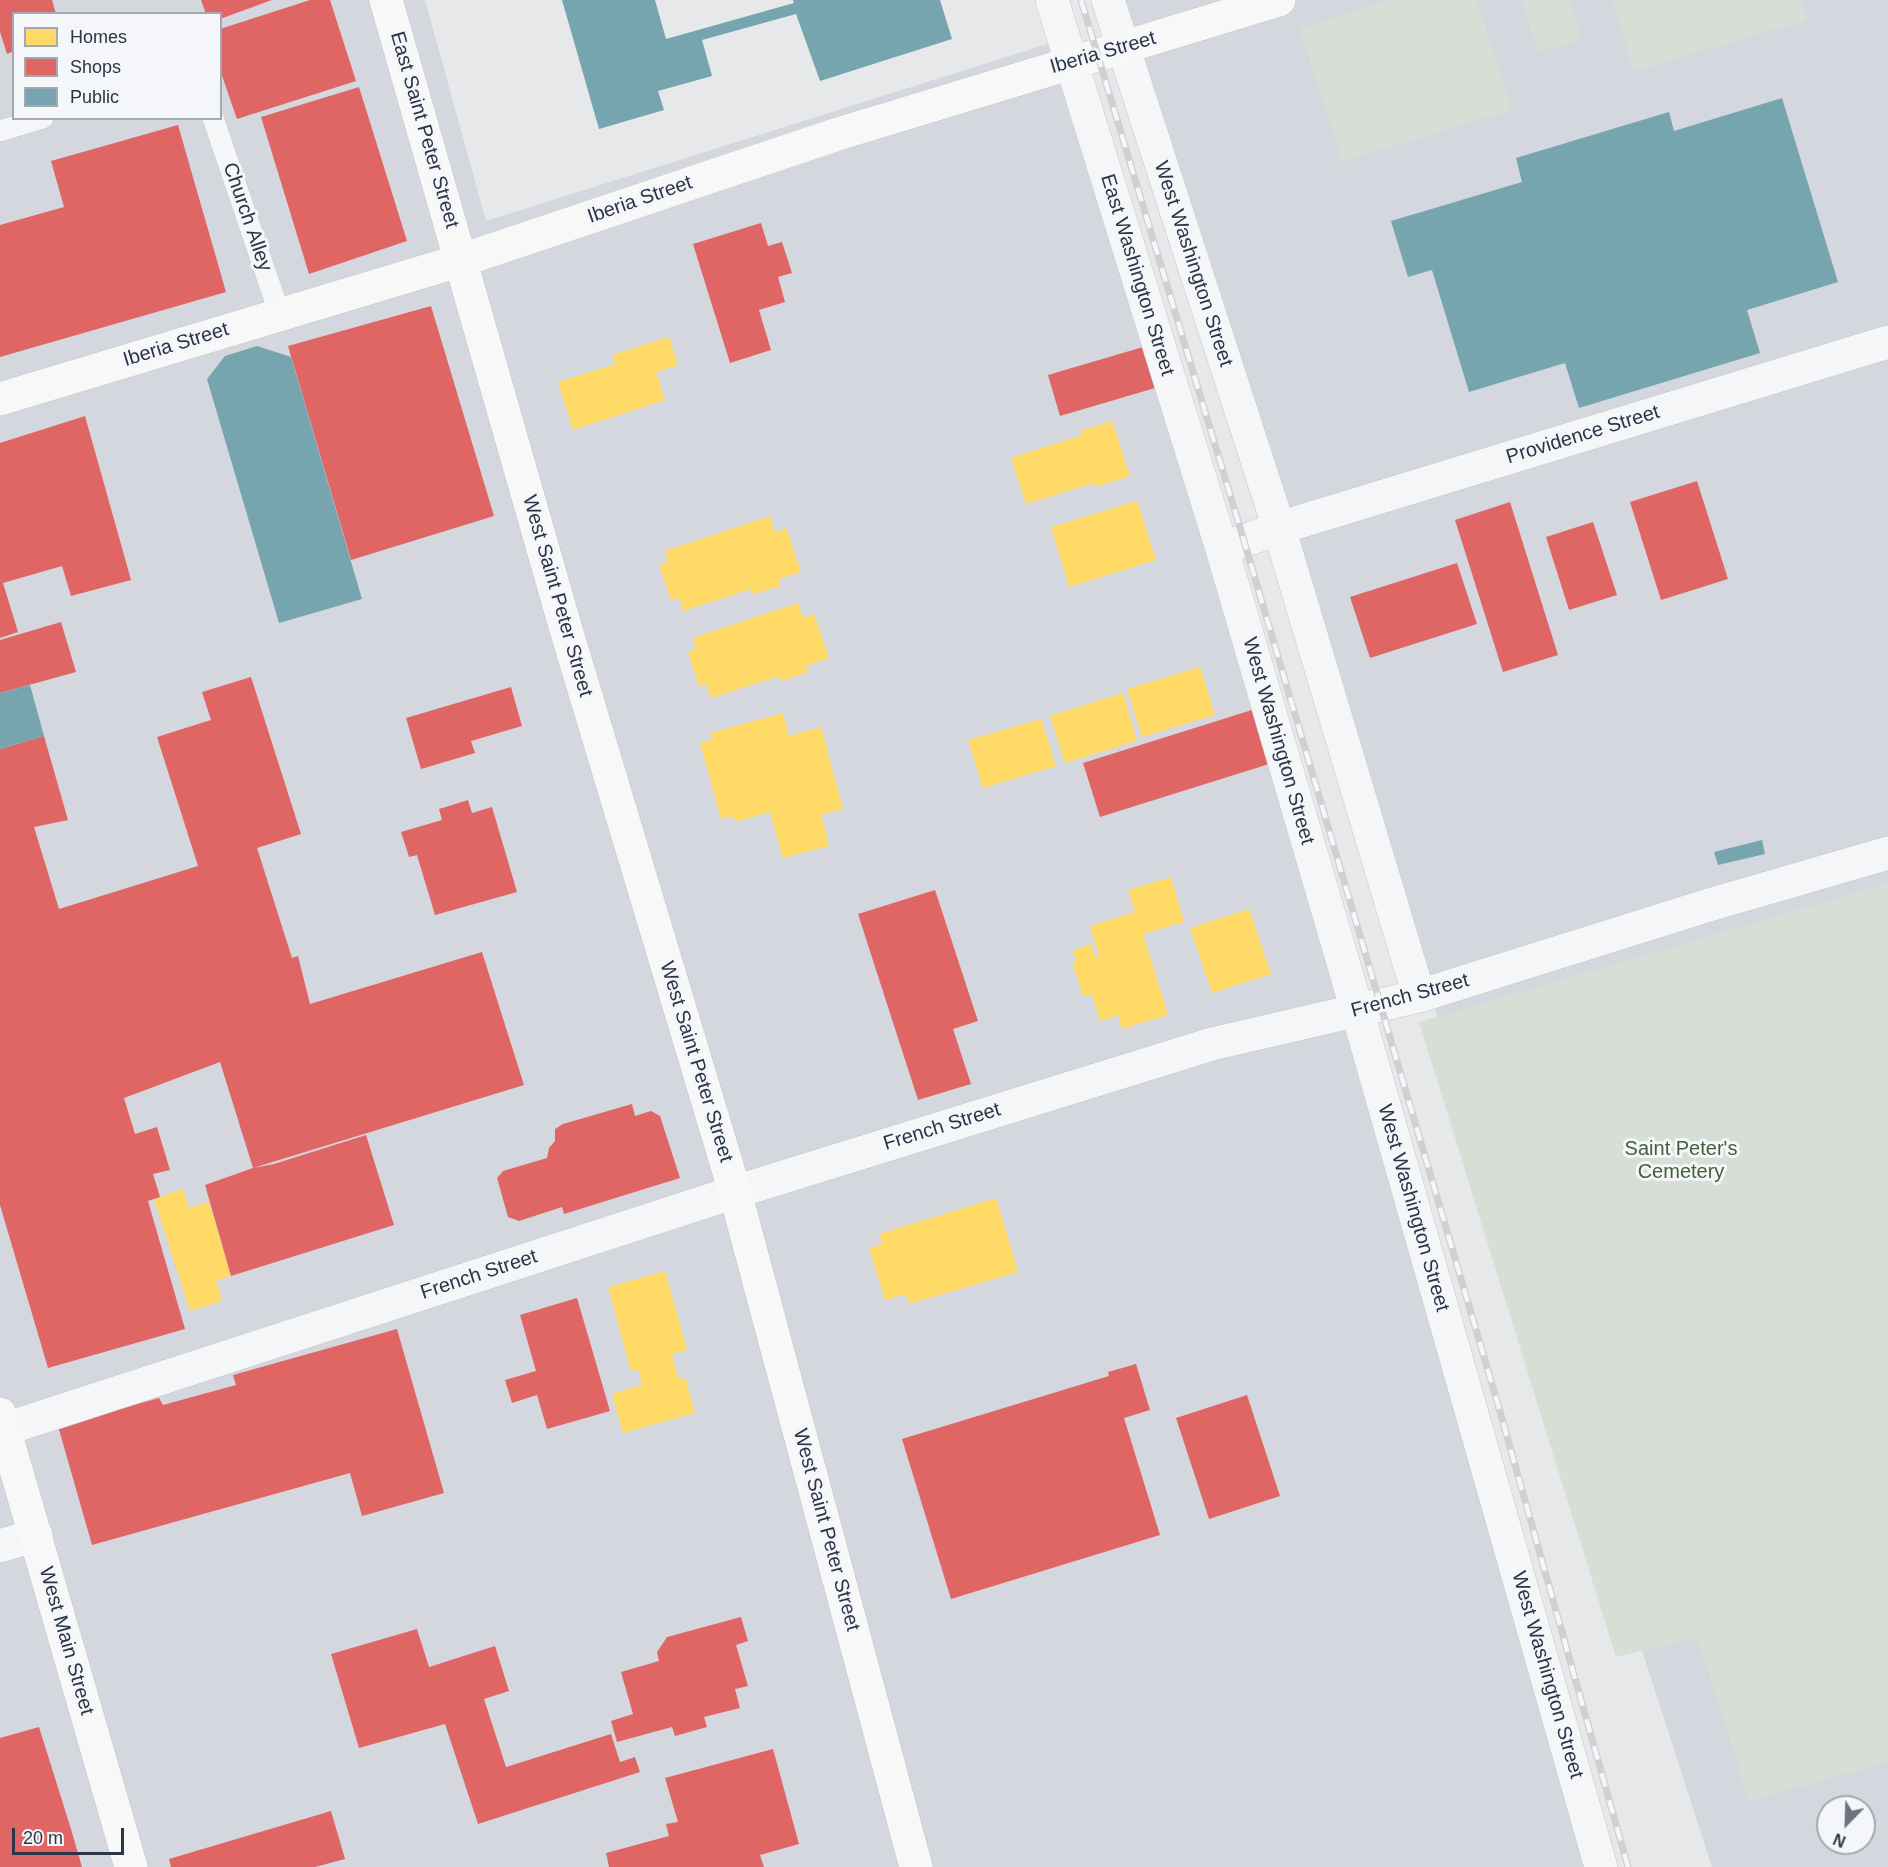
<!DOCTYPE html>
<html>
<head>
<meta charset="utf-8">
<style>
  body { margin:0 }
  #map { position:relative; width:1888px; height:1867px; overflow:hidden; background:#e6e8ea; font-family:Helvetica,sans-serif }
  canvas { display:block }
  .legend { position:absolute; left:12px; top:12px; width:210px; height:108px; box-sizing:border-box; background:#f4f6f9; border:2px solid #a4a9b1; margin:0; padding:8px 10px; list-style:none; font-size:18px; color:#2b3545 }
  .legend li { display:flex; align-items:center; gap:12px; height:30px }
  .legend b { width:30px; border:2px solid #a4a9b1 }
  .north { position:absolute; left:1816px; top:1795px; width:60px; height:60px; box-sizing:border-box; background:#f4f6f9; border:2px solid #a4a9b1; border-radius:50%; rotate:203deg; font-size:16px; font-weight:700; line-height:24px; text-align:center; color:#2b3545 }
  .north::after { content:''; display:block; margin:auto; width:21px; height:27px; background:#6c747f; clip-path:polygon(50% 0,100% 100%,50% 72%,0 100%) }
  .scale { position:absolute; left:12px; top:1828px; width:112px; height:27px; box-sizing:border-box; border:3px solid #2b3545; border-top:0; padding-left:8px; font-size:18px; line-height:21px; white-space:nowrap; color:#2b3545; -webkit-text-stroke:4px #f4f6f9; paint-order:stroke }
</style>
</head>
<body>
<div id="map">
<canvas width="1888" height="1867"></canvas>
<ul class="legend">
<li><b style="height:16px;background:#ffd966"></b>Homes</li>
<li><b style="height:16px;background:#e06666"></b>Shops</li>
<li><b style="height:16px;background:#76a5af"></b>Public</li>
</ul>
<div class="north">N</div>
<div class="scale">20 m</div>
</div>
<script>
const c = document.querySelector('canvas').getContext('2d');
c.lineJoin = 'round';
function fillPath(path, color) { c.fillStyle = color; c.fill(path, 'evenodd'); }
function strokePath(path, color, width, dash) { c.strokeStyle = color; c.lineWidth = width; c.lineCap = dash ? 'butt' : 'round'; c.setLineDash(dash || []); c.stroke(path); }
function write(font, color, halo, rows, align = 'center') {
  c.font = font + ' Helvetica,sans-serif'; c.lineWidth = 6; c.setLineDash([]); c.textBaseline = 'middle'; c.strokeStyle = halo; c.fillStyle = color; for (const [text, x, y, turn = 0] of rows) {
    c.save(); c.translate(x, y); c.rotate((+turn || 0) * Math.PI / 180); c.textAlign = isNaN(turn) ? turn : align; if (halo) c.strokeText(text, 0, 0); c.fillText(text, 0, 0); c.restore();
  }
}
fillPath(new Path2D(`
  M0 0H425L486 221 1054 42 1607 1867H0ZM14 14H220V118H14Z
  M1109 0H1888V1867H1712ZM1828 1807H1864V1843H1828Z`), '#d4d7dd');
fillPath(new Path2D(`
  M1390 0H1477L1512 110 1342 162 1300 28Z
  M1522 0H1569L1581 40 1537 52Z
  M1612 0H1801L1807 20 1634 71Z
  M1888 883V1762L1749 1801 1698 1638 1616 1657 1419 1022Z`), '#d7ded6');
fillPath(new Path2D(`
  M669 337 678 365 656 372 665 400 573 430 558 382 616 364 612 355Z
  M1112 421 1130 476 1095 487 1094 483 1026 504 1011 458 1083 435 1080 431Z
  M1137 501 1156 560 1069 587 1051 527Z
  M770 516 775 532 786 528 801 572 779 579 781 586 753 594 751 589 683 611 679 598 671 600 659 565 668 562 665 551Z
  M798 603 803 618 814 614 829 658 806 666 808 672 781 681 779 676 711 698 706 684 699 686 688 652 696 649 693 638Z
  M1200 667 1215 715 1142 737 1127 689Z
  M1123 693 1137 741 1065 763 1050 716Z
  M783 713 789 736 821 727 843 809 821 815 829 846 783 858 770 812 735 822 733 816 721 819 700 743 712 739 710 733Z
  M1041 719 1056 766 983 788 968 740Z
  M1171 877 1184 922 1143 934 1168 1015 1122 1029 1118 1015 1100 1021 1092 994 1083 996 1072 963 1076 962 1073 950 1091 944 1095 957 1099 955 1090 926 1135 912 1128 890Z
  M1249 909 1271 974 1212 993 1190 928Z
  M183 1189 189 1208 209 1202 231 1276 216 1280 222 1301 190 1311 154 1199Z
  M996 1198 1018 1272 909 1304 906 1294 885 1300 869 1248 882 1244 879 1234Z
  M665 1271 687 1350 672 1354 678 1379 685 1377 695 1413 623 1433 612 1394 642 1385 638 1369 631 1371 608 1287Z`), '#ffd966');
fillPath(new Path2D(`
  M0 0H52L56 14H14V51L7 54 0 32Z
  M201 0H272L220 19V14H206Z
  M310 0H330L356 81 237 119 220 70V29Z
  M359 87 407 241 309 274 261 117Z
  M178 125 226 292 0 357V225L64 207 51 161Z
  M761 223 768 246 782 242 792 273 778 277 785 302 759 310 771 350 730 363 693 244Z
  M431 306 494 516 351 560 288 346Z
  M1143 347 1155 388 1060 416 1048 375Z
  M85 416 131 580 71 596 62 566 3 583 18 632 0 638V443Z
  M1697 481 1728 579 1661 600 1630 502Z
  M1510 502 1558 655 1503 672 1455 520Z
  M1593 522 1617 595 1569 610 1546 537Z
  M1457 563 1477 624 1370 658 1350 597Z
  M61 622 76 672 0 693V640Z
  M251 677 301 834 257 848 292 958 298 956 310 1004 482 952 524 1085 253 1168 274 1164 366 1135 394 1225 231 1276 205 1185 253 1168 220 1062 124 1098 135 1134 157 1127 170 1170 153 1174 160 1197 148 1201 185 1329 48 1368 0 1205V749L44 736 68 820 34 827 59 909 198 866 157 737 211 720 202 692Z
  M511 687 522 726 471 741 475 753 421 769 406 718Z
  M1252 710 1269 764 1100 817 1083 763Z
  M468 800 472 813 492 807 517 892 435 915 417 855 409 857 401 832 442 820 439 809Z
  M935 890 978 1021 953 1029 971 1084 918 1100 858 914Z
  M632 1104 635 1116 651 1111 660 1116 680 1178 564 1214 562 1207 519 1221 508 1217 497 1178 503 1171 547 1158 549 1148 555 1141V1129L563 1124Z
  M577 1298 610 1411 547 1429 537 1395 512 1403 505 1380 536 1371 520 1315Z
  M397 1329 444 1493 362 1516 350 1473 92 1545 58 1426 159 1398 163 1405 236 1385 233 1375Z
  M1136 1364 1150 1410 1124 1418 1160 1535 951 1599 902 1439 1109 1376 1108 1372Z
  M1247 1395 1280 1496 1209 1519 1176 1418Z
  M741 1617 748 1641 736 1645 748 1686 735 1689 740 1708 704 1717 707 1727 675 1736 672 1727 617 1742 611 1721 633 1714 621 1672 659 1661 657 1652 667 1637Z
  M417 1629 429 1667 495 1646 509 1691 484 1699 506 1767 611 1734 620 1762 635 1757 640 1772 478 1824 445 1724 359 1748 331 1654Z
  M39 1727 71 1829 82 1867H0V1738Z
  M773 1749 799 1844 760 1855 764 1867H609L606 1853 669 1836 666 1824 678 1822 665 1778Z
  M331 1811 345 1859 315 1867H171L169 1859Z`), '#e06666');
fillPath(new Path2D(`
  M562 0H655L666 39 794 3 793 0H940L952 39 820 81 796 14 702 40 712 76 658 91 664 110 599 129Z
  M1782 98 1838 282 1747 310 1760 353 1579 408 1565 363 1469 392 1432 270 1408 277 1391 221 1522 182 1516 158 1669 112 1674 131Z
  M257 346 291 357 362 599 279 623 207 379 225 356Z
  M30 685 44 736 0 749V693Z
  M1762 840 1765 854 1718 865 1714 852Z`), '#76a5af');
const lane = new Path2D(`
  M213 118 280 315
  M0 131 43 118`);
const street = new Path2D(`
  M1052 0 1222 549 1357 1010 1601 1867
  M1108 0 1279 528 1419 996
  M1222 549 1279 528 1888 342
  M5 1429 735 1192 1212 1044 1419 996 1709 905 1888 853
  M0 1546 36 1535`);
const secondary = new Path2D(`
  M0 399 462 260 838 134 1279 0`);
const primary = new Path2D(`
  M386 0 565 626 735 1192 916 1867
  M0 1414 131 1867`);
strokePath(lane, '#c4c6c8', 22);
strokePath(street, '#c4c6c8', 34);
strokePath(secondary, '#c4c6c8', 34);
strokePath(primary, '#c2c5c8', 34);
strokePath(lane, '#f5f6f7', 21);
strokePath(street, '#f5f6f7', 33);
strokePath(secondary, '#f8f8f8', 33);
strokePath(primary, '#f8f8f8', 33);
const rail = new Path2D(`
  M1081 0 1244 541 1499 1408 1628 1867`);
strokePath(rail, '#ced0d2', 7);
strokePath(rail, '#f4f6f9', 4.5, [14]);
write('20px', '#2b3545', '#f4f6f9', [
  ["Iberia Street",1103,53,-16],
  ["East Saint Peter Street",424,130,74],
  ["Iberia Street",640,200,-19],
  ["Church Alley",247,217,71],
  ["West Washington Street",1193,264,72],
  ["East Washington Street",1137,275,73],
  ["Iberia Street",176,345,-17],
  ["Providence Street",1583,435,-17],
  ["West Saint Peter Street",557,596,74],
  ["West Washington Street",1278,741,74],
  ["French Street",1410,996,-15],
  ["West Saint Peter Street",696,1062,73],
  ["French Street",942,1127,-17],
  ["West Washington Street",1413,1208,74],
  ["French Street",479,1275,-18],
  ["West Saint Peter Street",826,1530,75],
  ["West Main Street",66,1641,74],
  ["West Washington Street",1547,1675,74]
]);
write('20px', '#416038', '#f4f6f9', [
  ["Saint Peter's",1681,1149],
  ["Cemetery",1681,1172]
]);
</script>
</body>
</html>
